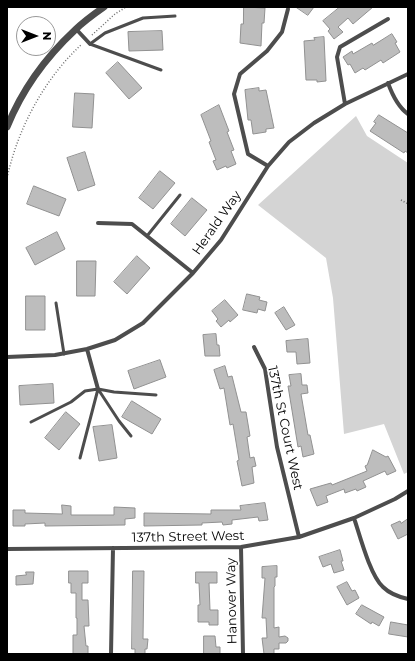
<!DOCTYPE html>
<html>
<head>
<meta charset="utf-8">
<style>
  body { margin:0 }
  #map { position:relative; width:415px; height:661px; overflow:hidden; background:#fff; font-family:Montserrat,sans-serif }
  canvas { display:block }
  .frame { position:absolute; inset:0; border:8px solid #000; pointer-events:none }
  .north { position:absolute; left:16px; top:16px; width:40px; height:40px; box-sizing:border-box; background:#fff; border:1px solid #999; border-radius:50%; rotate:90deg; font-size:11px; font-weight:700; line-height:16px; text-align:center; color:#000 }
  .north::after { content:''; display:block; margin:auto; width:14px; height:18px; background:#000; clip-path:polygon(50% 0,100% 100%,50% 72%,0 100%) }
</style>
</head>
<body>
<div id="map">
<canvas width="415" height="661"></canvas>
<div class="frame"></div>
<div class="north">N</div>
</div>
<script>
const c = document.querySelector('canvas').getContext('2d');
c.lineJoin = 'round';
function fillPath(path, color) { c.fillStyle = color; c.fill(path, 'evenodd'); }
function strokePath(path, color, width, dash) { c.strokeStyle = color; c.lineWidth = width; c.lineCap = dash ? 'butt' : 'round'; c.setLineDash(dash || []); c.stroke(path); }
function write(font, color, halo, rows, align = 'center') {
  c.font = font + ' Montserrat,sans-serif'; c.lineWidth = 3.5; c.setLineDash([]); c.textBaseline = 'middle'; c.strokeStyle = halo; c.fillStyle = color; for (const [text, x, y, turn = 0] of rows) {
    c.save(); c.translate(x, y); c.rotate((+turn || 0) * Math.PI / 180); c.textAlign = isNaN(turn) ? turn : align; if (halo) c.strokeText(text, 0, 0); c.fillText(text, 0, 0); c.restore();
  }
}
fillPath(new Path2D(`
  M356 116 367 136 408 163V472L404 474 384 424 344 434 333 298 326 258 258 205Z`), '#d4d4d4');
const building = new Path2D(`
  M244 7 265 8 264 23H262L261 46 240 43 241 24H243Z
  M296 7H314L308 15Z
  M340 7H373L353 24 348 18 338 27 343 32 334 39 328 31 330 29 323 21Z
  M162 31 163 50 129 51 128 32Z
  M392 34 397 42 395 43 400 52 383 63 381 60 365 70 363 68 355 73 350 64 348 65 343 57 352 51 353 54 372 43 373 45Z
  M324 37 326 81 317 82V80H306L304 41 315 40 314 38Z
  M118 62 142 88 129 99 106 73Z
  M259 88V91L266 90 274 128 266 129V132L253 134 251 120H248L245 90Z
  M75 93 94 94 92 128 73 127Z
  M219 105 229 131 227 132 234 150 231 151 236 164 227 168 226 166 217 170 213 161 216 160 209 142 211 141 201 115Z
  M379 115 408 133V153L405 151 404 153 370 131 376 123 374 122Z
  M85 152 95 185 78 191 67 158Z
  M160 171 175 183 153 209 139 198Z
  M34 186 66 199 59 216 27 204Z
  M192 198 207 210 185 236 171 224Z
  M57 232 65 249 35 265 26 248Z
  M137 256 150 268 127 294 114 282Z
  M77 261H96L95 296H77Z
  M247 294 260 297 259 300 267 302 265 311 258 309 257 313 243 310Z
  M26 296H45V330H26Z
  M225 300 238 315 230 322 229 320 221 327 216 321 218 319 212 311Z
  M284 307 295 325 286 330 275 313Z
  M216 334 217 345H219L220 356H205L203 335Z
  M308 339 310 363 297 364 296 352H287L286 341Z
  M160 360 166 377 134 389 128 371Z
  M225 366 228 377 232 376 241 412H246L250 436 247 437 250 458 254 457 256 466 252 467 254 483 242 486 237 461 239 460 233 424 230 425 224 388 220 389 214 370Z
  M301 374 302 385H307L308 393 301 394 308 435H310L314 454 303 457 301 446 298 447 288 386H291L289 375Z
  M53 384 54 403 20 405 19 386Z
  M132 401 161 419 152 434 122 417Z
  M66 412 80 424 59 450 45 438Z
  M112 425 117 458 99 461 93 427Z
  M373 450 386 457 388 456 396 471 387 475 385 471 363 481 366 487 357 491 356 489 345 493 344 489 326 496 328 502 317 506 310 489 331 483 332 485 367 471 365 466 367 465Z
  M265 503 268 520 259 521 258 517 232 520V524L223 525 222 522 202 523V525L144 526V513L211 514V510H241L240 506Z
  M62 505 71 506V515H114V507L135 508V518L125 519V525L45 526V523L25 524V526H13V510H25V513L62 514Z
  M408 519V534L398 539 391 525 400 521 401 523Z
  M340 550 343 561H341L344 570 334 573 331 564 323 567 319 557Z
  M277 566V577H275V586L274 587V628L279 627V637L285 636 288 638V641L286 643H279V649H274V654H264L262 638H267L266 618H262L265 578H262V567Z
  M69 571H88V583H82V600H88L89 626H84L86 646H88V654H73V635H77V618H76V593H71V583H69Z
  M133 571H144L143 639H148L147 649H145V654H135V649H132Z
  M26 572H34L33 584 16 585V576L26 575Z
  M196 572H217V583H209L210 610H218V625H209V622H198V605H200L199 583H196Z
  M347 582 352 591 355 590 359 598 347 605 337 587Z
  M362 605 384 617 379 626 372 622 371 624 356 614Z
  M391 622 408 625V637L389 634Z
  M204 636H215L216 647H220V654H204Z`);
fillPath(building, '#bdbdbd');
strokePath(building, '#919191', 1);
strokePath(new Path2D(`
  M92 35 115 14 126 7
  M7 178C18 128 44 79 82 44
  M401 200 408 204`), '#6f6f6f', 1.5, [1, 2]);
strokePath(new Path2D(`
  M90 44 105 33 143 18 175 16
  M90 44 161 70
  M147 236 180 195
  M56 303 64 354
  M98 389 119 421 131 436
  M31 422 71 402 85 391 98 389 114 392 156 395
  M80 458 98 389`), '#4d4d4d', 3);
strokePath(new Path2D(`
  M76 29 90 44
  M388 83C392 94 398 107 408 114
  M345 104 337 57 340 47 388 19
  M268 166 248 154 234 94 240 74 267 51 282 32 288 9
  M98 223 132 224 193 273
  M254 347 265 369 277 447 299 537
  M87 349 98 389
  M7 357 55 355 87 349 115 340 143 323 193 273 221 240 268 166 289 142 314 123 345 104 408 74
  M354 518C360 536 370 575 383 587 390 594 399 597 408 599
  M241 547 243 654
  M7 549 241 547 299 537 354 518 395 499 408 491
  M111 654 113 548`), '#4d4d4d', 4);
strokePath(new Path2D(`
  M7 127C22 90 46 57 75 30 84 21 94 14 104 7`), '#4d4d4d', 7);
write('13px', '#000', '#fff', [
  ["Herald Way",217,223,-55],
  ["137th St Court West",285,428,78],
  ["137th Street West",188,537,-1],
  ["Hanover Way",232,601,-91]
]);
</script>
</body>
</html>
